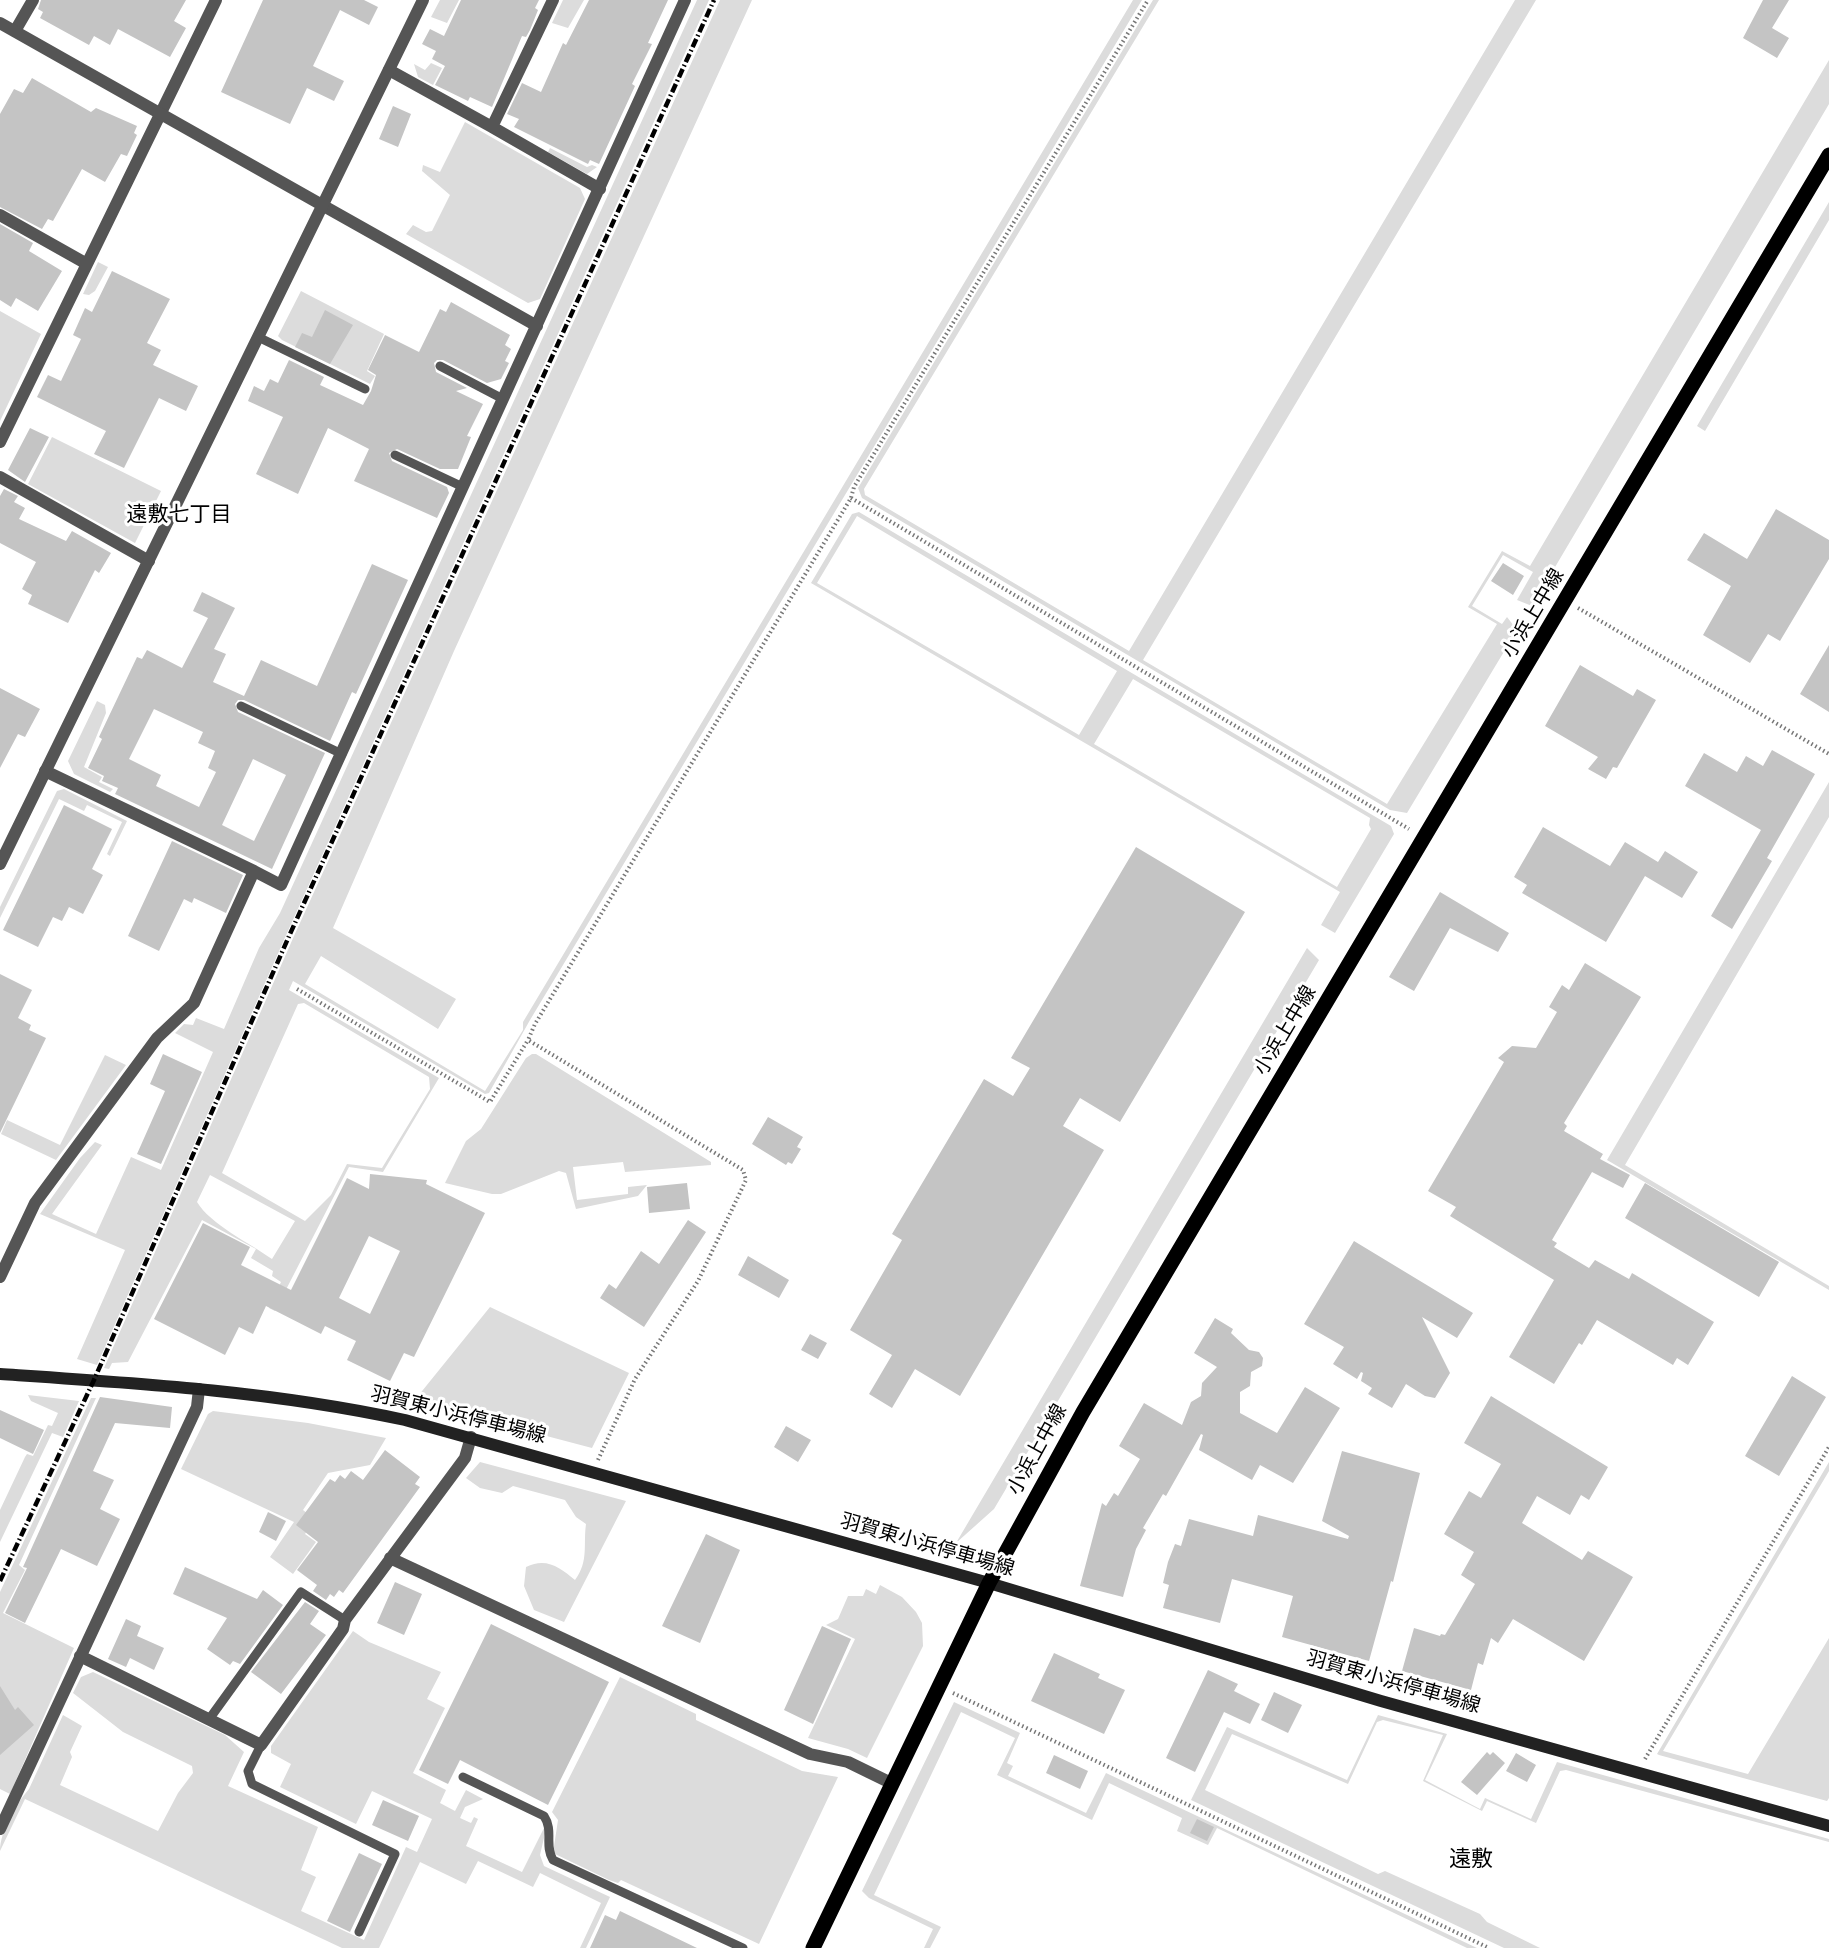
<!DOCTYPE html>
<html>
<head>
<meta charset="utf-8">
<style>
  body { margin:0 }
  canvas { display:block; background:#fff }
</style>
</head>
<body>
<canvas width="1829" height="1948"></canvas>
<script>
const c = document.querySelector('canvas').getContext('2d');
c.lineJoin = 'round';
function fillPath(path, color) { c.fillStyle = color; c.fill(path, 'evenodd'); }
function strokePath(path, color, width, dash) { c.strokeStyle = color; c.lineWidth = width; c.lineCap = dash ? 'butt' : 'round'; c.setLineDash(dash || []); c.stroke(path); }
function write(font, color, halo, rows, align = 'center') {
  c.font = font + ' "Sofia Sans Condensed","Noto Sans JP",sans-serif'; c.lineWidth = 6; c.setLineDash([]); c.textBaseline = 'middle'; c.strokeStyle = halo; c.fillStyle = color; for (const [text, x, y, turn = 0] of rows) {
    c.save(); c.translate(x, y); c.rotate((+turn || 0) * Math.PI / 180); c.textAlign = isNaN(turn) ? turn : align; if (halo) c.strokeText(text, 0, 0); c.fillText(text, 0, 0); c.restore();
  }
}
fillPath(new Path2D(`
  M440 0H459L447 23 431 17Z
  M563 0H584L568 28 552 23Z
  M697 0H709L287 933 97 1365 77 1359 125 1250 40 1214 80 1158 95 1142 102 1145 52 1214 96 1234 131 1157 161 1170 213 1052 175 1033 184 1024 193 1025 196 1018 224 1029 259 948 280 913Z
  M720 0H752L454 651 333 928 456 999 438 1029 321 956 305 984 485 1091 523 1030V1022L1133 0H1142L530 1020 489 1093 485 1094 293 981 289 990 439 1078 383 1172 349 1167 275 1311 269 1308 281 1282 272 1276 273 1271 251 1258 256 1249 202 1220 128 1362 112 1363 109 1369 104 1368 294 936ZM304 1003 429 1077 430 1089 382 1168 347 1164 331 1195 305 1221 222 1173 298 1004ZM210 1175 295 1221 272 1259C251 1244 210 1224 197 1202Z
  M1153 0H1159L864 489 865 495 1129 651 1515 0H1536L1143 660 1387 804 1497 624 1468 607 1502 551 1530 566 1829 60V104L1532 606 1517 600 1533 572 1503 555 1472 606 1502 624 1507 617 1517 630 1407 813 1390 810 862 498 858 488Z
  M431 63 442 68 433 85 418 77 414 64 425 70Z
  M465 122 580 188 585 199 540 299 528 303 406 234 413 225 426 232 432 231 450 195 422 171 423 165 440 172Z
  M550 148 587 167 592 165 597 167 587 174 548 152Z
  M1829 202V220L1705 431 1697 426Z
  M98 262 108 267 95 291 89 295 83 294Z
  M301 291 384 334 367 371 375 376 370 384 282 340 278 336Z
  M0 311 41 334 0 421Z
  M52 437 161 491 135 543 28 484Z
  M859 512 1391 826 1394 834 1335 933 1321 925 1340 892 811 583 852 514ZM857 516 1117 671 1079 735 817 583ZM1133 679 1370 818 1369 825 1371 829 1337 887 1094 744Z
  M97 701 105 705 106 713 84 767 102 777 99 782 113 789 110 792 74 774 68 761Z
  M1829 782V817L1625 1165 1829 1286V1290L1607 1160Z
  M64 789 127 821 110 856 107 854 122 822 87 805 84 811 59 799 0 918V907L57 791Z
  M1307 948 1319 960 994 1509 956 1543Z
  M532 1054H536L711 1162V1165L625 1172 623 1162 573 1167 577 1200 628 1194V1187L647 1185 638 1196 576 1209 566 1173 559 1171 501 1194H492L445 1183 466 1141 481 1129 526 1058Z
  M105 1055 126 1065 56 1160 1 1134 7 1120 60 1145Z
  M490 1307 629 1373 592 1448 414 1401Z
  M28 1395 79 1401 63 1437 52 1433 0 1542V1510L25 1457 27 1454 33 1456 48 1425 52 1426 58 1413 31 1401Z
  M91 1398H96L19 1565 25 1570 3 1613 74 1648 10 1794 0 1789V1592Z
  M213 1411 308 1423 386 1438 370 1465 328 1473 303 1510 308 1514 310 1527 305 1534 316 1542 293 1574 270 1557 294 1522 181 1469 208 1414Z
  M480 1462 626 1501 564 1622 534 1610 524 1586 526 1567C547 1557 560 1568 575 1580 589 1561 583 1545 586 1524L576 1517 565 1500 513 1486 502 1493 480 1488 466 1478Z
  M1829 1462V1471L1663 1751 1748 1774 1829 1638V1798L1827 1801 1659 1755 1657 1754Z
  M880 1585 902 1597 916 1612 922 1623 923 1646 867 1758 848 1749 808 1738 855 1639 826 1625 838 1619 848 1596H863L866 1589 876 1594Z
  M353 1631 369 1642 441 1672 427 1699 445 1708 413 1773 446 1790 440 1803 455 1811 466 1790 483 1799 465 1807 460 1818 471 1823 474 1817 478 1819 466 1846 522 1872 544 1828 546 1829 540 1855 544 1866 610 1897 586 1948H580L601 1903 540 1873 533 1887 478 1861 466 1884 420 1862 379 1948H342L25 1799 0 1851C0 1831 16 1804 29 1789L63 1715 82 1726 70 1752 72 1757 60 1785 158 1831 178 1793 193 1773 192 1766 123 1732 73 1693 81 1677 93 1672 225 1735 244 1752 228 1786 318 1827 301 1870 316 1877 301 1911 364 1940 406 1847 417 1852 432 1819 372 1791 356 1824 280 1787 291 1764 271 1753V1746Z
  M620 1677 696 1714V1720L802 1771 838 1777 759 1944 621 1880 618 1883 609 1880 553 1853 558 1820 552 1812Z
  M954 1702 1020 1733 1007 1763 1013 1766 1008 1776 1086 1813 1106 1773 1477 1948H1467L1217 1828 1208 1845 1177 1831 1182 1818 1109 1783 1092 1820 997 1775 1015 1738 961 1712 874 1895 941 1927 930 1948H924L933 1929 869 1898 862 1891Z
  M1378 1715 1447 1734 1425 1780 1480 1809 1485 1798 1531 1819 1557 1762 1829 1839V1842L1566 1770 1560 1771 1536 1823 1487 1801 1482 1811 1423 1781 1443 1735 1383 1720 1377 1722 1348 1784 1232 1734 1205 1790 1378 1874 1385 1871 1480 1914 1487 1922 1540 1948H1504L1191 1800 1227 1727 1347 1780Z`), '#dcdcdc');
fillPath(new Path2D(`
  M41 0H186L174 21 186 28 170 57 118 29 110 45 94 36 89 45 40 18 43 12 38 9Z
  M263 0H364L378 7 369 25 340 10 313 66 344 81 334 101 307 88 290 124 221 92Z
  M461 0H539L535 8 538 10 530 30 526 37 522 36 492 107 470 97 468 101 435 85 445 66 432 59 436 51 422 44 430 29 444 36Z
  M589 0H668L648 43 652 44 632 84 635 86 599 164 590 160 588 164 514 127 519 119 507 114 522 83 541 92 563 43 566 45Z
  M1763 0H1789L1772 28 1789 38 1777 58 1743 38Z
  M32 78 91 112 96 108 137 126 134 133 137 135 127 156 121 154 105 182 82 169 53 221 48 219 42 229 0 207V114L14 89 23 93Z
  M393 106 411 114 398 147 379 139Z
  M0 224 33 243 29 251 62 271 38 311 16 298 11 307 0 300Z
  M112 271 170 299 147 343 161 350 153 365 198 386 186 411 159 398 124 468 94 454 106 431 37 397 48 375 61 381 81 339 73 335 85 308 92 312Z
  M451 302 510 335 505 345 511 349 505 361 509 363 501 379 487 383 443 360H437L434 363 436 372 467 388 456 391 483 404 467 436 471 437 458 469H440L397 449 389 453 392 461 447 487 449 493 437 518 354 481 369 449 328 428 298 494 256 474 283 417 248 401 254 386 264 391 270 379 278 383 289 360 324 377 320 385 363 405 371 391 376 375 368 370 385 335 419 352 440 309 446 312Z
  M325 310 353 325 330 364 295 347 302 333 312 337Z
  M30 428 49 437 25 482 8 470Z
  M4 489 18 496 14 502 25 508 19 519 66 541 72 531 111 553 99 573 95 570 68 623 28 604 32 595 22 589 36 562 0 543V496Z
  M1776 509 1829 540V559L1780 641 1768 634 1750 663 1703 635 1731 586 1687 560 1704 533 1747 559Z
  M1503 563 1524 576 1513 595 1491 581Z
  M372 564 408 580 356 694 352 692 330 741 244 700H238L235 704 238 712 325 753 272 869 115 794 118 788 102 781 104 776 88 768 102 739 99 737 137 657 142 659 147 650 182 668 208 618 193 611 202 592 235 608 214 649 226 654 213 682 244 696 261 660 317 686ZM154 709 203 732 198 743 215 751 208 768 216 772 199 807 156 786 161 775 129 759ZM253 759 286 775 254 841 222 825Z
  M1829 645V712L1800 694Z
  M1580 665 1633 696 1637 689 1656 700 1617 768 1613 767 1606 779 1588 769 1598 757 1545 726Z
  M0 688 40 709 25 737 18 734 0 768Z
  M1772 750 1815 774 1767 858 1772 861 1732 929 1711 916 1761 830 1685 786 1704 753 1737 772 1746 756 1763 766Z
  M64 805 112 829 92 869 103 875 83 914 69 907 62 921 53 917 38 947 3 930Z
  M1543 827 1610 866 1625 842 1658 862 1665 851 1698 872 1682 898 1645 876 1606 942 1522 893 1527 885 1514 877Z
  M172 841 243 875 226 913 194 898 192 903 184 899 159 951 128 936Z
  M1136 847 1245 912 1120 1122 1080 1098 1063 1126 1104 1150 960 1396 915 1369 892 1408 869 1394 892 1355 850 1330 902 1240 892 1234 984 1079 1013 1096 1030 1068 1011 1058Z
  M1440 892 1509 933 1498 952 1450 928 1414 991 1389 977Z
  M1585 963 1641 997 1564 1123 1567 1126 1564 1131 1603 1154 1600 1159 1630 1175 1623 1188 1592 1172 1552 1240 1557 1243 1554 1247 1589 1268 1595 1260 1629 1279 1632 1273 1714 1322 1688 1365 1677 1358 1673 1365 1597 1320 1582 1345 1579 1343 1554 1384 1509 1357 1554 1280 1450 1216 1456 1207 1428 1191 1504 1062 1498 1058 1512 1046 1536 1048 1557 1012 1549 1007 1562 985 1569 990Z
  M0 974 32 990 18 1018 31 1025 29 1030 46 1038 0 1133Z
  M163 1054 202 1072 161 1164 137 1154 165 1091 150 1084Z
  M768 1117 803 1137 797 1147 801 1149 792 1164 788 1162 786 1165 752 1144Z
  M370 1174 427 1180 426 1184 485 1213 414 1357 404 1353 390 1381 347 1360 356 1341 325 1326 321 1334 266 1306 253 1334 239 1327 225 1355 154 1319 203 1223 250 1247 241 1265 291 1290 347 1178 369 1189ZM369 1236 400 1251 370 1314 339 1298Z
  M687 1183 690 1209 649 1213 647 1187Z
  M1645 1183 1779 1262 1759 1297 1625 1218Z
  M688 1220 706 1232 644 1327 600 1298 609 1284 616 1289 641 1251 659 1264Z
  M1354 1241 1473 1313 1457 1338 1422 1317 1450 1373 1435 1398 1425 1396 1406 1384 1392 1408 1368 1394 1372 1388 1361 1381 1363 1373 1361 1372 1357 1379 1333 1364 1344 1347 1304 1324Z
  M748 1256 789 1280 779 1298 738 1275Z
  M1215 1318 1233 1329 1231 1333 1249 1350 1259 1352 1263 1358 1262 1366 1251 1372 1250 1386 1240 1392V1413L1277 1433 1305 1387 1340 1408 1293 1483 1260 1465 1252 1480 1199 1450 1203 1435 1201 1434 1166 1496 1163 1494 1143 1528 1146 1530 1136 1549 1123 1597 1080 1586 1102 1503 1106 1506 1114 1493 1118 1496 1140 1459 1119 1446 1144 1403 1182 1425 1191 1402 1201 1396 1202 1383 1217 1367 1194 1353Z
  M810 1334 827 1343 818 1359 801 1350Z
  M1792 1376 1826 1397 1779 1476 1745 1456Z
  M1491 1396 1608 1467 1589 1500 1581 1495 1570 1515 1537 1496 1522 1523 1582 1560 1588 1551 1633 1577 1584 1661 1513 1619 1498 1643 1491 1638 1483 1665 1478 1663 1471 1690 1402 1671 1414 1628 1440 1636 1441 1634 1445 1635 1475 1584 1461 1575 1474 1552 1444 1534 1469 1491 1481 1498 1501 1464 1464 1443Z
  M100 1397 172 1407 170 1428 115 1423 93 1471 114 1480 100 1509 120 1519 97 1566 61 1549 25 1623 5 1613 27 1568 23 1567Z
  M0 1410 44 1430 33 1454 0 1438Z
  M786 1426 811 1440 798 1462 774 1447Z
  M385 1450 420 1477 415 1484 420 1487 343 1593 339 1590 334 1597 330 1594 326 1600 313 1591 317 1585 297 1570 318 1542 296 1525 330 1479 335 1482 340 1475 345 1479 351 1471 363 1480Z
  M1342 1451 1420 1473 1393 1582 1391 1581 1369 1661 1282 1637 1293 1596 1232 1579 1220 1623 1163 1608 1169 1585 1163 1583 1168 1562 1175 1544 1181 1546 1189 1519 1253 1536 1258 1515 1348 1539 1349 1536 1322 1521Z
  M268 1512 286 1521 276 1541 259 1532Z
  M706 1534 740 1550 700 1643 662 1626Z
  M185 1567 257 1599 263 1590 283 1605 240 1664 233 1661 230 1665 207 1649 227 1618 173 1594Z
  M395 1582 422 1594 404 1635 377 1623Z
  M305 1602 319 1611 310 1624 326 1635 281 1694 251 1672Z
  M126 1619 141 1626 137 1636 164 1648 154 1670 130 1658 126 1667 108 1659Z
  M491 1624 609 1682 548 1805 460 1760 448 1784 419 1770Z
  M822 1626 851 1639 813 1724 784 1710Z
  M1054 1653 1100 1674 1098 1678 1125 1690 1104 1734 1031 1701Z
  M1208 1670 1238 1684 1234 1691 1260 1704 1250 1724 1224 1712 1195 1772 1166 1758Z
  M0 1686 15 1710 18 1707 34 1725 0 1755Z
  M1274 1692 1302 1705 1288 1733 1261 1720Z
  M1487 1752 1490 1755 1493 1752 1505 1763 1477 1795 1461 1782Z
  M1516 1753 1536 1765 1527 1782 1506 1771Z
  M1054 1755 1088 1771 1080 1789 1046 1773Z
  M383 1800 419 1816 408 1841 372 1825Z
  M1197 1819 1214 1827 1207 1841 1190 1833Z
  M359 1853 382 1864 350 1932 327 1921Z
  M620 1911 697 1948H590L605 1915 616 1920Z`), '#c4c4c4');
strokePath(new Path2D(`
  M851 498 1409 829
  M1578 608 1829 754
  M297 989 490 1102 528 1040
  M598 1460 635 1379 698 1281 746 1180 743 1170 528 1040 535 1024 851 498 854 487 1148 0
  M953 1693 1489 1948
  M1645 1759 1829 1447`), '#777', 4, [1.5, 3]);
strokePath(new Path2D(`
  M258 337 365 389
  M440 366 503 399
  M395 455 463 487
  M241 706 342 754
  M210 1718 301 1592 345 1620
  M261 1745 248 1771 252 1784 395 1854 359 1932
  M463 1777 544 1816C554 1831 544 1845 553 1860L743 1948`), '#555', 9);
strokePath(new Path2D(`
  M553 0 492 127 600 189
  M15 31 33 0
  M389 70 492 127
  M322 205 537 326
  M0 215 87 264
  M0 442 216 0
  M0 477 149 561
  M254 871 281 885 685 0
  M0 1277 35 1203 157 1038 194 1003 254 871 45 771
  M390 1558 810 1754 848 1762 891 1783
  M80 1656 261 1745 343 1629 345 1620 465 1458 471 1437
  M0 1829 197 1407 199 1389`), '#555', 12);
strokePath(new Path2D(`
  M0 23 322 205
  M0 864 423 0`), '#555', 12);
strokePath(new Path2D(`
  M0 1374C136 1383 272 1391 405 1420L989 1583 1381 1701 1829 1826`), '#222', 12);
strokePath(new Path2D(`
  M813 1948 989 1583 1083 1412 1829 155`), '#000', 15);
strokePath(new Path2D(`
  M0 1581 94 1380 290 934 714 0`), '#000', 4.5, [9, 3, 1.5, 3]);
write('20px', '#000', '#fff', [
  ["小浜上中線",1534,614,-59],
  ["小浜上中線",1286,1031,-59],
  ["羽賀東小浜停車場線",458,1416,14],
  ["小浜上中線",1038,1450,-61],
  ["羽賀東小浜停車場線",927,1546,16],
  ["羽賀東小浜停車場線",1393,1683,16]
]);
write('21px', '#000', '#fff', [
  ["遠敷七丁目",179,516]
]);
write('22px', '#000', '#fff', [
  ["遠敷",1471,1860]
]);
</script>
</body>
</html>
